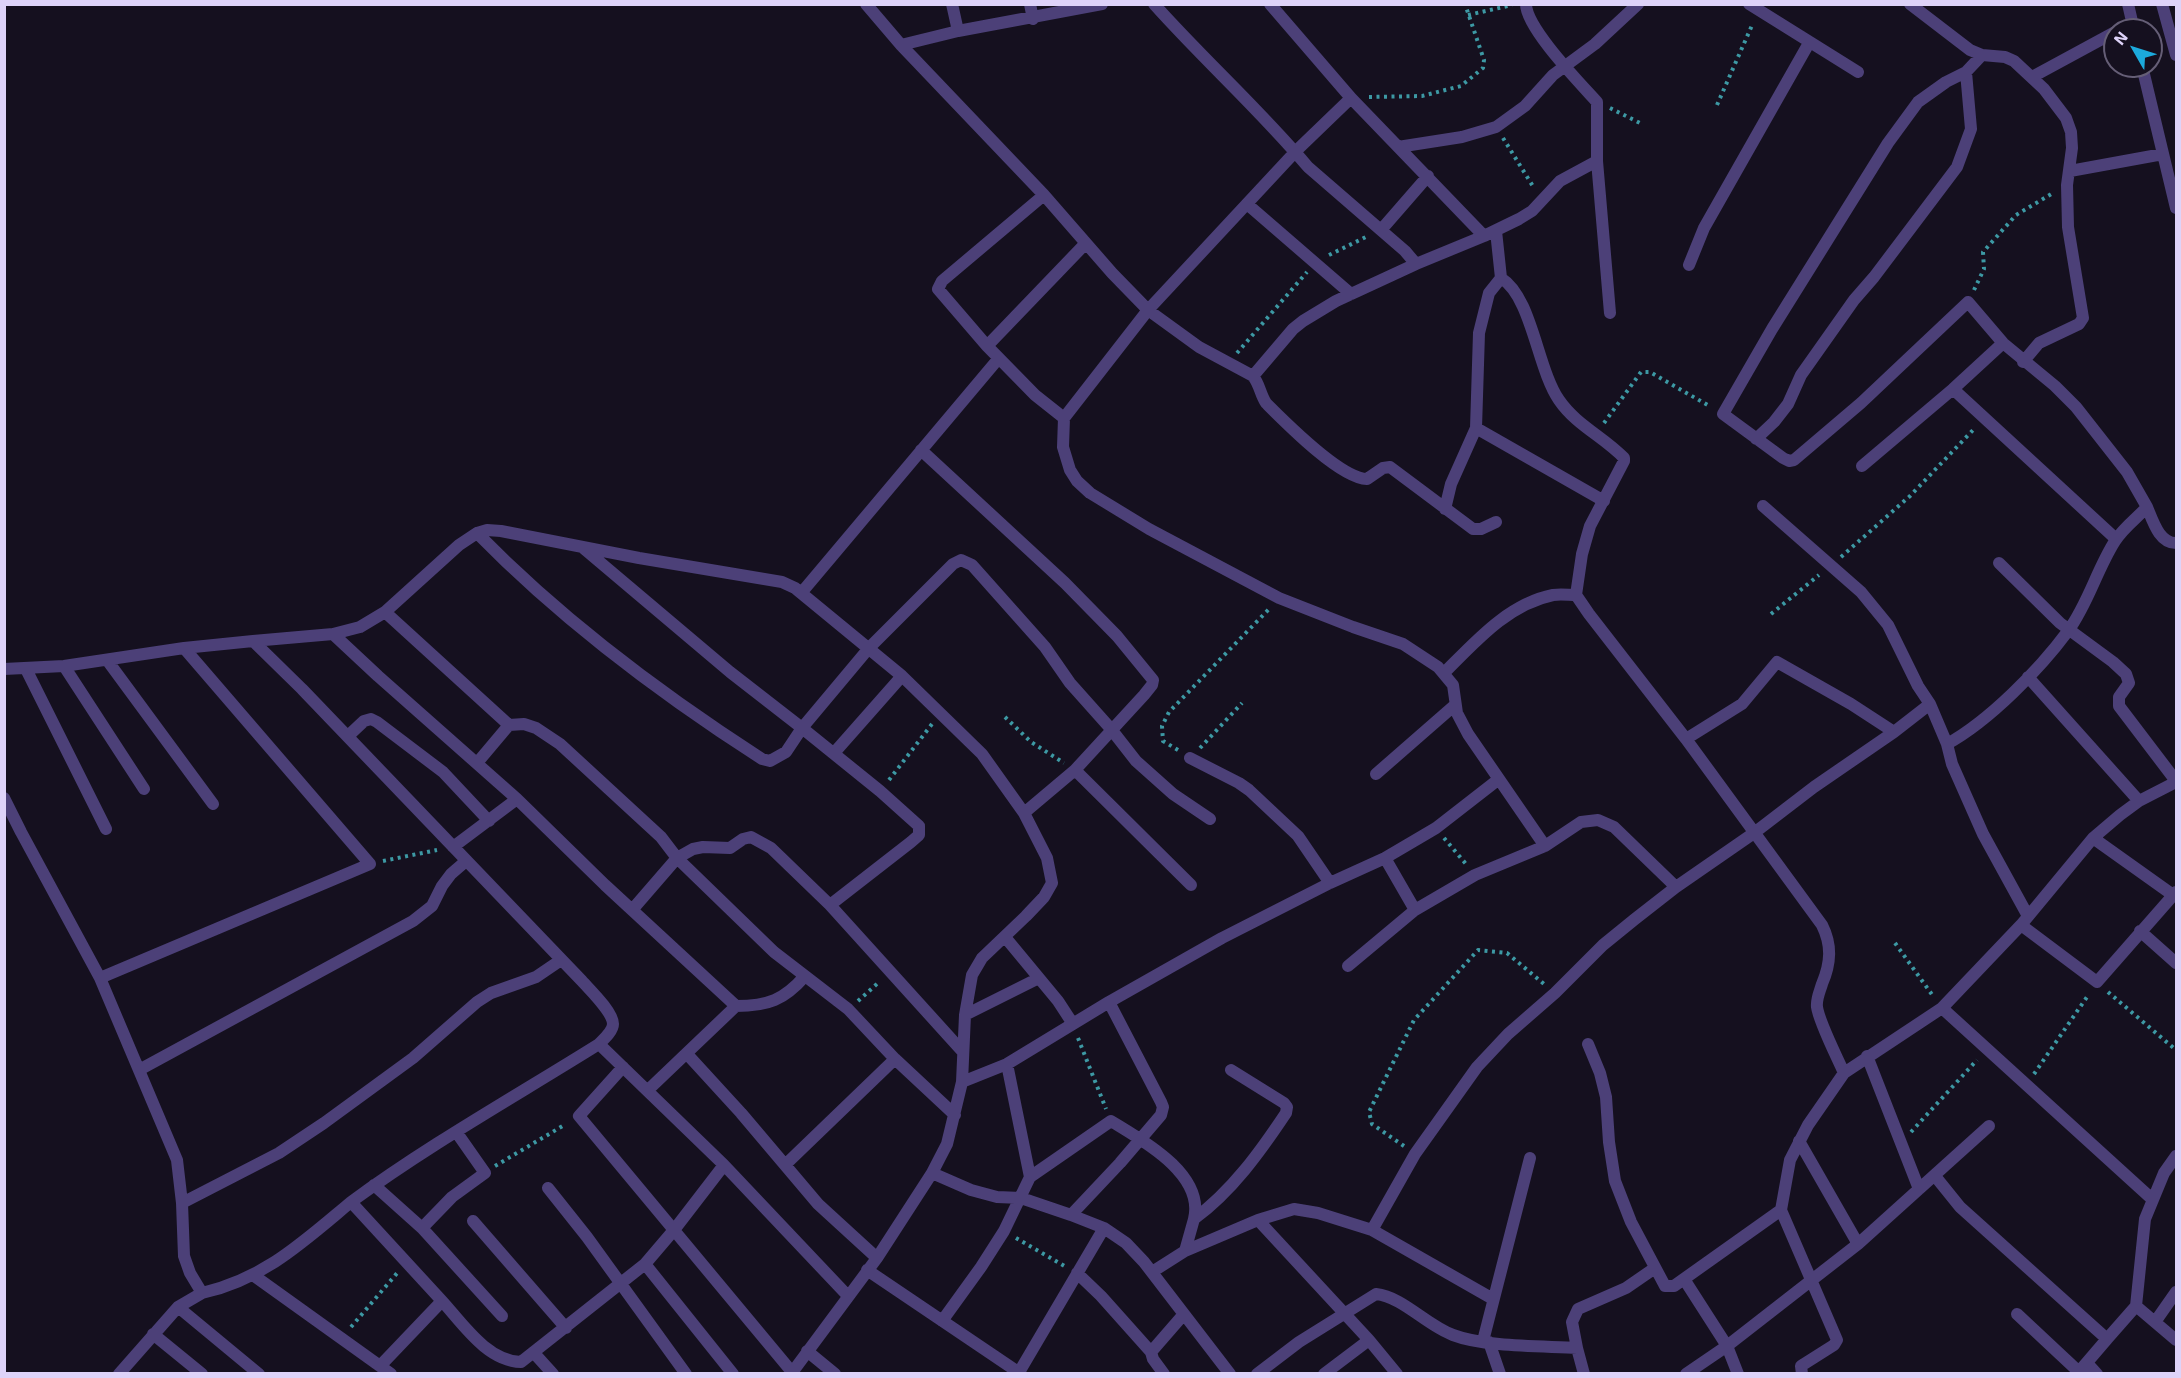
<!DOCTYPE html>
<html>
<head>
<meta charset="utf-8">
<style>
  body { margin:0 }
  #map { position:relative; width:2181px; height:1378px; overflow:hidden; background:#15101f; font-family:"Exo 2",sans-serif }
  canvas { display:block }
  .frame { position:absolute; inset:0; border:6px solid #ded3f9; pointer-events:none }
  .north { position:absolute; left:2103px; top:18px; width:60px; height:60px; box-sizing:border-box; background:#15101f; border:2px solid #655e76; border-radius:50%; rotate:309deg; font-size:16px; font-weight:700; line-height:24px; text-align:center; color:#ded3f9 }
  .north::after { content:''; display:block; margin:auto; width:21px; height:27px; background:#1caadc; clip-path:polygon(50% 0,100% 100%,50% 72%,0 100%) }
</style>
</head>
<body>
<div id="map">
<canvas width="2181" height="1378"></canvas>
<div class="frame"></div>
<div class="north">N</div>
</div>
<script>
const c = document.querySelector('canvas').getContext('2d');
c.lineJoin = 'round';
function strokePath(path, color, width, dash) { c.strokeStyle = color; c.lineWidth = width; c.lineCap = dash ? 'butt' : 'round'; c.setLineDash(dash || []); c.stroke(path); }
strokePath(new Path2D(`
  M1468 15 1512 5
  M1369 97 1422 96 1461 86 1483 68 1484 60 1465 4
  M1717 105 1753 23
  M1610 108 1642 124
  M1503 138 1534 188
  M1329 255 1368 236
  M1974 290 1984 269 1983 252 2016 215 2053 193
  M1237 353 1307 272
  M1604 423 1641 372H1650L1711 407
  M1841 557 1910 496 1974 429
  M1771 614 1819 575
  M1005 717 1031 742 1064 763
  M1200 748 1242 703
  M1178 750 1163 741 1162 726 1169 712 1270 608
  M889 780 932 724
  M1444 838 1466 864
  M383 861 437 850
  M1895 943 1933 996
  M2108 992 2176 1050
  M858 1001 879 982
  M1078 1038 1106 1109
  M2034 1074 2089 994
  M1911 1132 1977 1060
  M1404 1146 1372 1124 1369 1112 1414 1020 1478 950 1507 953 1544 984
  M495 1166 566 1124
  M1016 1238 1066 1267
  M351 1327 398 1272`), '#3d99a4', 4, [3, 4.5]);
strokePath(new Path2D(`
  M866 4 901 45 1044 195
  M952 4 958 31
  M1030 4 1033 19
  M1154 4C1204 60 1260 110 1308 167L1405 251 1416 264 1336 301 1303 321 1293 329 1253 376 1199 347 1148 310 1296 151 1351 98
  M1270 4 1351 98 1484 236
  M1526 4C1526 28 1580 83 1597 102V161L1610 313
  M1749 4 1858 72
  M1910 4 1970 50 1982 55 2005 57 2014 61 2044 89 2066 118 2071 132 2072 148 2067 185 2068 227 2083 318 2079 324 2039 343 2023 362
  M2128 4 2134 30
  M2162 4 2176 55
  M901 45 958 31 1102 4
  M2142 66 2176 208
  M2032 77 2115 32
  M1398 147 1462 137 1496 127 1525 106 1553 75 1595 44 1638 4
  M2070 171 2163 154
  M1044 195 1112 273 1148 310 1064 418 1035 395 987 346 938 289 942 281Z
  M1247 204 1351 294
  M1381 230 1428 176
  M1416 264 1484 236 1519 219 1532 211 1560 181 1597 161
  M1689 265 1704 228 1809 43
  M1501 278C1532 297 1537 368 1559 400 1576 425 1604 437 1624 458V461L1590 526 1582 554 1576 595 1589 614 1686 739 1822 925C1832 945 1831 963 1822 984 1820 991 1816 999 1817 1007 1819 1022 1837 1057 1844 1073
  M987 346 1086 243
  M1253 376C1260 385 1260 394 1266 403 1286 423 1340 478 1367 479L1383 468 1390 467 1473 529H1481L1496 522
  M1953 389 2116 539
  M1064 418 1063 447 1070 470 1077 481 1090 493 1149 529 1279 598 1353 627 1403 644 1438 667 1453 685 1457 713 1468 734 1545 846
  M1476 428 1604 501
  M1756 439 1774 422 1788 404 1801 375 1854 300 1874 277 1957 167 1971 129 1966 72
  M921 450 1065 583 1117 636 1153 680 1152 685 1144 695 1075 770 1024 813
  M1862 466 1953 389 2003 343
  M1763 506 1861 592 1888 625 1918 686 1930 704 1947 744 1952 764 1983 834 2028 916
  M2147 507C2153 521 2159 543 2176 543
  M1445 509 1451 484 1476 428 1479 333 1489 293 1501 278 1496 231
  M477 533 487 530 501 531 639 558 782 582 795 588 902 676 982 754 1024 813 1047 858 1052 883 1044 897 1026 916 982 958 972 975 965 1015 962 1082 947 1144 932 1173 877 1258 791 1374
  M1999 563 2060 623 2113 662 2126 674 2129 683 2119 697V706L2176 781
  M802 592 999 358
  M385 612 509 725 477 763
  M333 634 378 676 517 799 605 885 736 1006C768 1006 784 1000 805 976
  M107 660 213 804
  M64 666 144 789
  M4 669 64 666 184 648 253 641
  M26 669 106 829
  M1444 673C1475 642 1508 604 1553 595 1560 594 1569 595 1576 595
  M2028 677 2139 801
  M509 725 524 724 536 728 560 744 661 837 677 858 693 849 703 847 730 848 743 839 751 837 771 848 830 905
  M348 736 364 721 371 719 377 722 443 772 489 821
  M1686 739 1742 704 1777 662 1851 704 1894 732
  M1947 744C1989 721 2039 670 2068 631 2088 604 2097 569 2115 541 2123 528 2137 518 2147 507L2127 472 2076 407 2055 386 2003 343 1968 302 1861 403 1794 460 1789 461 1783 458 1723 414 1772 329 1888 143 1918 102 1946 82 1966 72 1982 55
  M834 753 902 676
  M1190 758 1239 783 1249 790 1298 836 1330 883
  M1075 770 1191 885
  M1376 774 1455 705
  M4 798 21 832 100 978 370 864 184 648
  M2093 838 2173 895
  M453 847 517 799
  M1385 858 1415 910
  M632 910 677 858 774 952 848 1009 895 1059 955 1115
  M2021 925 2097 982 2176 892
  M2140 931 2176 963
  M1005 937 1058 1001 1073 1024
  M1348 966 1415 910 1475 875 1545 846 1581 822 1598 820 1614 827 1676 887
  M100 978 177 1160 182 1203 184 1256 190 1273 202 1293C264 1279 303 1242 351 1202
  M1942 1008 2152 1199
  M965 1015 1039 978
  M599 1044 724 1165 848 1296
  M1588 1044 1600 1073 1606 1097 1609 1142 1615 1181 1631 1222 1665 1286H1674L1781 1210
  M963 1052 830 905 911 842 919 835V826L880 791 802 728 869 648 953 564 961 560 972 565 1045 647 1070 683 1111 729 1136 761 1173 794 1210 819
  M687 1054 741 1113 818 1204 877 1258
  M1867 1056 1919 1189
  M623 1067 579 1116 792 1372
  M139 1070 413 921 432 906 442 886 451 874 466 861
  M962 1082 1007 1064 1109 1002 1222 938 1330 883 1385 858 1436 828 1499 779
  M648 1090 736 1006
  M457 1133 485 1173 452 1197 422 1228 502 1316
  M1799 1141 1858 1244
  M785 1165 895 1059
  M932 1173 971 1190 997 1197 1021 1198 1071 1215 1104 1228 1126 1243 1144 1262 1230 1374
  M1935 1176 1960 1207 2107 1339 2077 1374
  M1030 1177 1111 1121C1142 1140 1205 1174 1194 1219 1232 1191 1260 1152 1286 1113L1287 1107 1284 1103 1231 1070
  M374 1185 422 1228
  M548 1188 587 1237 686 1374
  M182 1203 279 1153 324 1123 413 1058 477 1002 491 993 536 977 561 960
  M1071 1215 1120 1163 1161 1115 1163 1107 1161 1102 1109 1002
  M1258 1220 1369 1340 1397 1374
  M473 1221 566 1328
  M1372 1230 1415 1154 1477 1067 1508 1034 1555 993 1603 945 1635 919 1676 887 1754 833 1814 787 1894 732 1930 704
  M1185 1251 1194 1219
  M645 1264 733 1374
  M867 1270 1021 1374
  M1152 1272 1185 1251 1258 1220 1294 1209 1318 1213 1372 1230 1493 1299
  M1077 1273 1101 1296 1151 1352 1153 1359 1164 1374
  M253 1275 391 1374
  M1684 1279 1727 1346 1738 1374
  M442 1301C463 1324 487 1361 521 1362L645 1264 674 1230 724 1165
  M2136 1306 2176 1340
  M178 1307 259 1374
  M2017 1314 2079 1372
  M942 1321 981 1267 1004 1231 1030 1177 1007 1064
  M2155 1322 2176 1292
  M153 1334 202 1374
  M2107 1339 2136 1306 2145 1219 2164 1173 2176 1156
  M1483 1341 1530 1158
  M1489 1342 1500 1374
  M1577 1348 1584 1374
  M807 1351 835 1374
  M1151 1352 1184 1314
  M534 1353 553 1374
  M2087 1363 2097 1374
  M380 1366 442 1301 351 1202C430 1144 516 1096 599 1044 604 1039 613 1031 613 1024 613 1012 590 990 582 981L302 689 253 641 333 634 360 627 385 612 459 545 477 533C562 620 661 694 762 759L770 761 786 752 802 728 730 672 582 547
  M119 1374 178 1307 202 1293
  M1018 1374 1104 1228
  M1257 1374 1299 1342 1376 1294C1403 1297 1426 1325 1453 1335 1484 1347 1542 1346 1577 1348L1572 1322 1578 1309 1626 1288 1655 1268
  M1324 1374 1369 1340
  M1686 1374 1727 1346 1858 1244 1989 1126
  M1802 1374 1801 1366 1804 1364 1834 1345 1837 1340 1781 1210 1790 1160 1808 1125 1844 1073 1942 1008 2021 925 2093 838 2120 815 2139 801 2176 782`), '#4c4078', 12);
</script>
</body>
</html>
